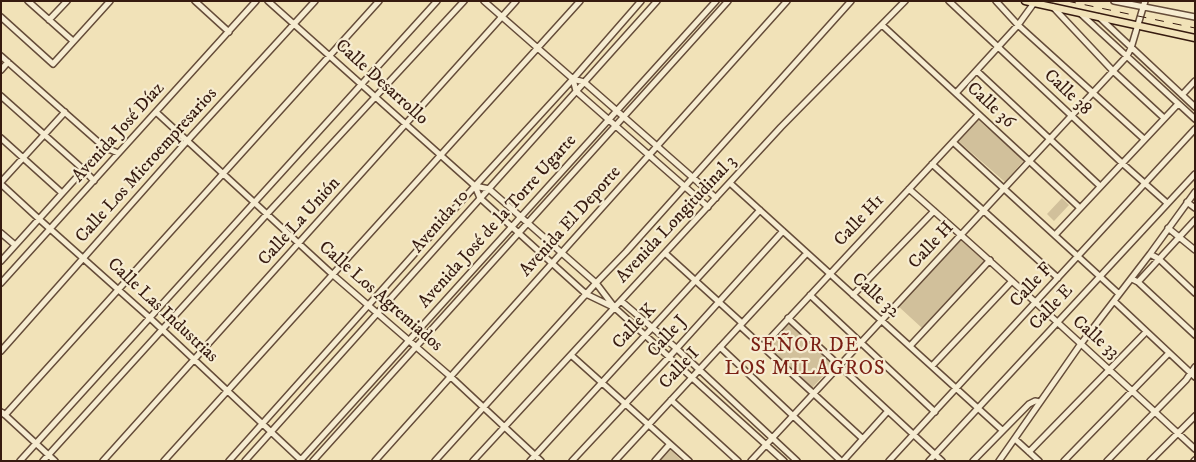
<!DOCTYPE html>
<html>
<head>
<meta charset="utf-8">
<style>
  body { margin:0 }
  #map { position:relative; width:1196px; height:462px; overflow:hidden; background:#f1e2b8; font-family:"IM FELL DW Pica",serif }
  canvas { display:block }
  .frame { position:absolute; inset:0; border:2px solid #361a0f; pointer-events:none }
</style>
</head>
<body>
<div id="map">
<canvas width="1196" height="462"></canvas>
<div class="frame"></div>
</div>
<script>
const c = document.querySelector('canvas').getContext('2d');
c.lineJoin = 'round';
function fillPath(path, color) { c.fillStyle = color; c.fill(path, 'evenodd'); }
function strokePath(path, color, width, dash) { c.strokeStyle = color; c.lineWidth = width; c.lineCap = dash ? 'butt' : 'round'; c.setLineDash(dash || []); c.stroke(path); }
function write(font, color, halo, rows, align = 'center') {
  c.font = font + ' "IM FELL DW Pica",serif'; c.lineWidth = 4.5; c.setLineDash([]); c.textBaseline = 'middle'; c.strokeStyle = halo; c.fillStyle = color; for (const [text, x, y, turn = 0] of rows) {
    c.save(); c.translate(x, y); c.rotate((+turn || 0) * Math.PI / 180); c.textAlign = isNaN(turn) ? turn : align; if (halo) c.strokeText(text, 0, 0); c.fillText(text, 0, 0); c.restore();
  }
}
fillPath(new Path2D(`
  M978 120 1024 160 1005 182 958 141Z
  M1062 198 1069 205 1054 221 1047 214Z
  M961 240 985 261 922 328 898 306Z
  M789 321 835 363 812 388 766 346Z
  M670 449 682 461H660Z`), '#d1c09b');
const minor = new Path2D(`
  M28 1 73 41
  M195 1 229 32
  M268 1 475 186 480 198 586 294 615 308
  M484 1 573 79 584 82 716 198
  M949 1 1122 163 1167 203
  M996 1 1018 25 1144 139
  M1114 1 1195 17
  M1053 7 1113 71 1164 118
  M1081 14 1195 119
  M1 17 53 64 110 1
  M1099 17 1195 107
  M49 20 67 1
  M882 25 1080 208
  M1 56 104 147
  M1 70 8 62
  M977 71 1100 186
  M573 79 576 91 708 207
  M956 93 1018 25 1034 3
  M1182 95 1195 81
  M1 96 84 170 94 181
  M156 112 332 274 451 377 541 461
  M1 138 62 193
  M953 142 1119 294
  M932 164 1058 278
  M1 182 65 112
  M730 183 1002 430
  M1 184 39 219 150 318 302 461
  M475 186 489 189 596 283 615 308 784 461
  M909 189C1006 274 1100 361 1195 449
  M1187 202 1195 208
  M1168 228 1195 250
  M1 233 15 245
  M1055 235 1178 104
  M665 253 742 323
  M1150 254 1159 259 1195 293
  M1 261 104 147 118 153
  M1132 279 1138 282 1195 335
  M1138 282 1195 220
  M1 283 256 1
  M810 295 935 412
  M853 295 934 211
  M621 301 676 348 797 461
  M1114 301 1195 377
  M788 318 942 461
  M740 326 863 439
  M763 346 978 115
  M910 346 990 260
  M720 347 841 461
  M1 351 187 141 315 1
  M571 355 689 461
  M932 366 1012 281
  M671 400 738 461
  M1 412 5 415 379 1
  M3 413 55 461
  M1015 439 1039 461
  M1029 452 1146 332
  M20 461 437 1
  M43 461 267 214 464 1
  M103 461 516 1
  M164 461 580 1
  M229 461 475 186 573 79 641 1
  M245 461 657 1
  M300 461 716 1
  M313 461 728 1
  M375 461 787 1
  M435 461 596 283 626 252 851 1
  M473 461 781 127 905 1
  M530 461 760 210
  M572 461 669 357 783 231
  M615 461 807 253
  M655 461 670 444
  M751 461 1127 56 1131 48 1145 1
  M843 461 888 411
  M889 461 1195 129
  M929 461 1195 174
  M973 461 1029 404 1035 401 1040 402
  M999 461 1080 345 1150 254 1195 192
  M1064 461 1169 353
  M1107 461 1186 380 1195 367
  M1150 461 1195 416
  M1194 461 1195 460`);
const major = new Path2D(`
  M1025 1 1195 38`);
strokePath(minor, '#654c39', 8);
strokePath(major, '#361a0f', 9);
strokePath(minor, '#f6ecd1', 5);
strokePath(major, '#f1e2b8', 6);
strokePath(new Path2D(`
  M1067 1 1195 28`), '#361a0f', 1, [9, 9]);
write('18px', '#361a0f', '#f6ecd1', [
  ["Calle Desarrollo",381,83,42],
  ["Calle 38",1067,93,43],
  ["Calle 36",990,106,43],
  ["Avenida José Díaz",119,133,-48],
  ["Calle Los Microempresarios",147,166,-48],
  ["Avenida Longitudinal 3",677,220,-47],
  ["Calle H1",860,221,-47],
  ["Calle La Unión",300,222,-48],
  ["Avenida 10",441,222,-49],
  ["Avenida José de la Torre Ugarte",498,222,-48],
  ["Avenida El Deporte",571,222,-48],
  ["Calle H",932,246,-47],
  ["Calle F",1032,286,-47],
  ["Calle 32",875,296,42],
  ["Calle Los Agremiados",380,297,41],
  ["Calle E",1052,308,-47],
  ["Calle Las Industrias",162,311,43],
  ["Calle K",635,327,-47],
  ["Calle J",668,337,-48],
  ["Calle 33",1095,338,41],
  ["Calle I",680,369,-47]
]);
c.letterSpacing = '1px';
write('20px', '#7a1f14', '#f6ecd1', [
  ["SEÑOR DE",805,347],
  ["LOS MILAGROS",805,370]
]);
c.letterSpacing = '0px';
</script>
</body>
</html>
